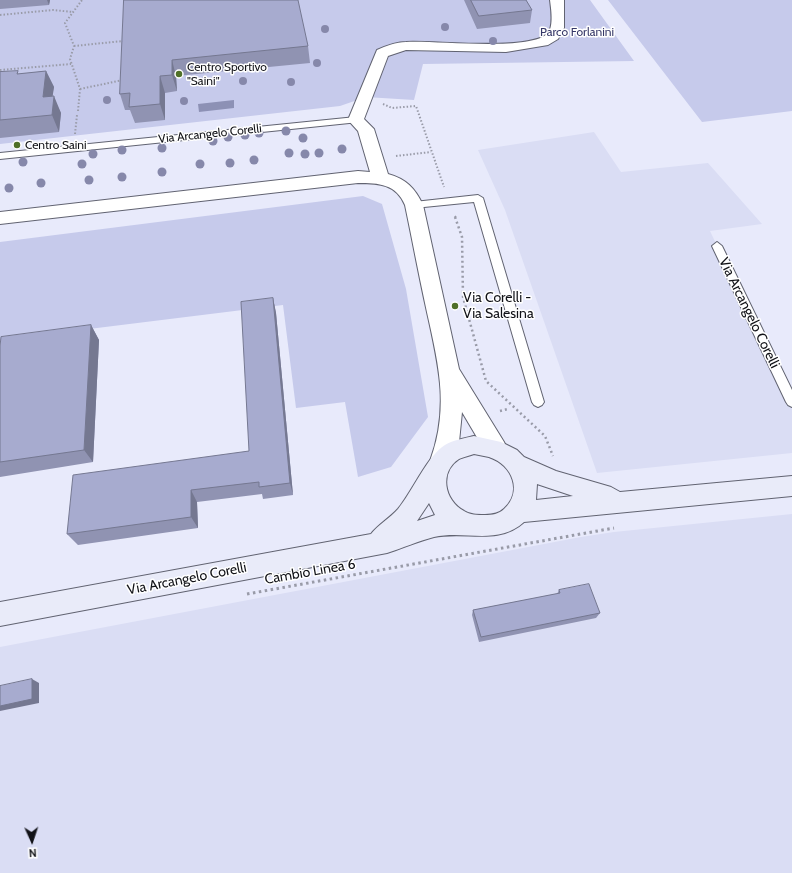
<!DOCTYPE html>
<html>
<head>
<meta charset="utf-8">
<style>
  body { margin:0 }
  #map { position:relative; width:792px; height:873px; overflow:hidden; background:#e8eafb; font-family:Cabin,sans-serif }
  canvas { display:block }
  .north { position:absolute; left:12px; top:821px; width:40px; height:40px; -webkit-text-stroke:3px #fff; paint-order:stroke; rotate:177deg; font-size:11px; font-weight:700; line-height:16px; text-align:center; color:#111217 }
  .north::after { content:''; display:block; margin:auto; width:14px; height:18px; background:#111217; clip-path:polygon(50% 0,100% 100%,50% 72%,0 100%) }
</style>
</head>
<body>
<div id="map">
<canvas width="792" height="873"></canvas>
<div class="north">N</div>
</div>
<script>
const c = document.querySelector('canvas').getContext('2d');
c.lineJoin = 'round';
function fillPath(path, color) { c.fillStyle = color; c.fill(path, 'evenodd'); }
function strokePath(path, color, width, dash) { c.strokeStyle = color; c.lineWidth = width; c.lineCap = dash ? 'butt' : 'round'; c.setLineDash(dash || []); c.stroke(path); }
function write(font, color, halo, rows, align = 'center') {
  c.font = font + ' Cabin,sans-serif'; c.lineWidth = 3; c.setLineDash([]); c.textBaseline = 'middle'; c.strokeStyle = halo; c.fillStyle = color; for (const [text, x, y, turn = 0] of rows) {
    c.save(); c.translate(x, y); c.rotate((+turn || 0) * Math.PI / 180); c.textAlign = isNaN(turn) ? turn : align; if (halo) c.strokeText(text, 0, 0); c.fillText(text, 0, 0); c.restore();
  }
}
fillPath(new Path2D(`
  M594 132 621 172 708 163 762 224 710 231 792 402V453L597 473 505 210 478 150Z
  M792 514V873H0V647L581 537 614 532Z`), '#daddf4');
fillPath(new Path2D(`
  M0 0H590L634 61 423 64 414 100 366 97 340 106 0 144Z
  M608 0H792V111L702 122Z
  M363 196 382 204 406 289 428 417 391 467 358 477 345 402 296 408 283 305 0 340V242Z`), '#c6caeb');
fillPath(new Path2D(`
  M234 100V108L199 112 198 104Z`), '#8d91b5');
const lane = new Path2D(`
  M356 117 359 118V122L0 159V153Z
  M478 195 483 198 544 402 542 405 538 407 534 405 532 402 474 202 414 208 409 205 414 202Z
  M717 242 722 246 792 390V407L788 405 786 402 712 246Z`);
const street = new Path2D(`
  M550 0H564V28L558 39 548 45 506 52 406 50 388 56 364 119 374 129 388 174C406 179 415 188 423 205L459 369 504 442 507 449 504 456 496 459 488 456 462 412 459 442 449 468 441 471 433 468 430 461C451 405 437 359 425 303 418 271 412 238 405 205 396 184 379 183 358 183L0 224V212L358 171 370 172 358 131 348 120 377 50C386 46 396 42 406 42 433 40 531 52 548 33 554 26 551 8 550 0Z`);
const secondary = new Path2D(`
  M474 436 501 442 517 450 524 457 556 471 611 487 620 492 792 476V496L524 522C498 546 465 530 434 537 418 541 403 548 387 553L0 626V602L371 534C378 525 390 518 398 509 412 492 428 455 445 445 453 440 465 438 474 436ZM474 454C479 455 484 456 489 457 513 465 523 492 504 509 499 514 492 515 485 515 477 515 470 515 464 511 444 500 439 472 459 459 463 457 469 456 474 454ZM537 484 573 496 536 500ZM429 503 435 515 417 521Z`);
strokePath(lane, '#616371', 2);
strokePath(street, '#616371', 2);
strokePath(secondary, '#616371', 2);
strokePath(new Path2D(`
  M0 15 53 10 73 12
  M74 46 123 41V43
  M0 70 71 64
  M80 89 123 80
  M383 104 392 108 416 106 444 187
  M78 111 80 89 70 59 74 46 65 23 82 0
  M75 134 77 115
  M396 156 431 152
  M455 216 456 218`), '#999ba8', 2, [1.5, 2]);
strokePath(new Path2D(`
  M455 217 462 237 463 297 486 381 545 436 553 456
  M500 411 508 409`), '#999ba8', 2.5, [2, 3]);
strokePath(new Path2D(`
  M247 594 614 528`), '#999ba8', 3, [2.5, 3.5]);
fillPath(lane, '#fff');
fillPath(street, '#fff');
fillPath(secondary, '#e9ebf9');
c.fillStyle = '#8688aa';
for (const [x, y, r] of [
  [445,27,4],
  [325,29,4],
  [493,41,4],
  [317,63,4],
  [243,81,4],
  [291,82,4],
  [107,100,4],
  [184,101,4],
  [286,131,4.5],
  [259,133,4.5],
  [245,135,4.5],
  [228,137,4.5],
  [303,138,4.5],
  [213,141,4.5],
  [162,148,4.5],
  [342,149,4.5],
  [122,150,4.5],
  [289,153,4.5],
  [319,153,4.5],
  [93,154,4.5],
  [305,154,4.5],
  [254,160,4.5],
  [23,162,4.5],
  [230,163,4.5],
  [82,164,4.5],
  [200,164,4.5],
  [162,172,4.5],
  [122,177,4.5],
  [89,180,4.5],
  [41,183,4.5],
  [9,188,4.5]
]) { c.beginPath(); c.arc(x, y, r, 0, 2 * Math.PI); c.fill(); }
fillPath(new Path2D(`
  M0 0H50L49 5 0 9Z
  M124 0 308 46 310 63 176 76 177 91 165 93V120L135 123 130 110H125L120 94Z
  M464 0H526L532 10 530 23 477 29Z
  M46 71 54 87 52 96 61 113 59 132 0 138V72L20 74Z
  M273 298 276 313 293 495 263 499 262 494 197 502 198 528 78 545 67 534 249 451Z
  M91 325 99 340 93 462 0 477V346Z
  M559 590 600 613 596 618 479 642 472 615 473 610 557 594Z`), '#9093b2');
fillPath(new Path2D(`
  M47 0H50L49 5Z
  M172 60 176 76 177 91 172 75Z
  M46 71 54 87 50 114 43 97Z
  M160 76 165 93V120L160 104Z
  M54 96 61 113 59 132 52 115Z
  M273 298 276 313 293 495 290 483Z
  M91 325 99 340 93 462 84 450Z
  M191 490 197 502 198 528 191 517Z
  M32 679 39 683V703L0 711V706Z`), '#757891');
const building = new Path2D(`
  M124 0H298L308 46 172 60V75L160 76V104L129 107 130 93 120 94Z
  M471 0H526L532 10 479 16Z
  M18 71 17 74 46 71 43 97 54 96 52 115 0 120V72Z
  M273 298 290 483 259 487V482L191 490V517L67 534 73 475 249 451 241 302Z
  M91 325 84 450 0 462V346L1 337Z
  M589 584 600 613 481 637 473 610 560 593 559 590Z
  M32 679V699L0 706V686Z`);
fillPath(building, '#a7abcf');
strokePath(building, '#757891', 1);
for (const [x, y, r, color] of [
  [179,74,4,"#4f7027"],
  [17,145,4,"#4f7027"],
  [455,306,4,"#4f7027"]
]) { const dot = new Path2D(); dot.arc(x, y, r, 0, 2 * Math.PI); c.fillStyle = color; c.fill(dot); strokePath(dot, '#fff', 1.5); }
write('12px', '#353767', '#fff', [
  ["Parco Forlanini",577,32]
]);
write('12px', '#111217', '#fff', [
  ["Centro Sportivo",187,67],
  ["\"Saini\"",187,81],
  ["Centro Saini",25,145]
], 'left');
write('12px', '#111217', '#fff', [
  ["Via Arcangelo Corelli",210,134,-6]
]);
write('14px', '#111217', '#fff', [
  ["Via Corelli -",463,298],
  ["Via Salesina",463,314]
], 'left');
write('14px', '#111217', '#fff', [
  ["Via Arcangelo Corelli",749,313,64],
  ["Cambio Linea 6",310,572,-10],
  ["Via Arcangelo Corelli",187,579,-11]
]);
</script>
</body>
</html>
